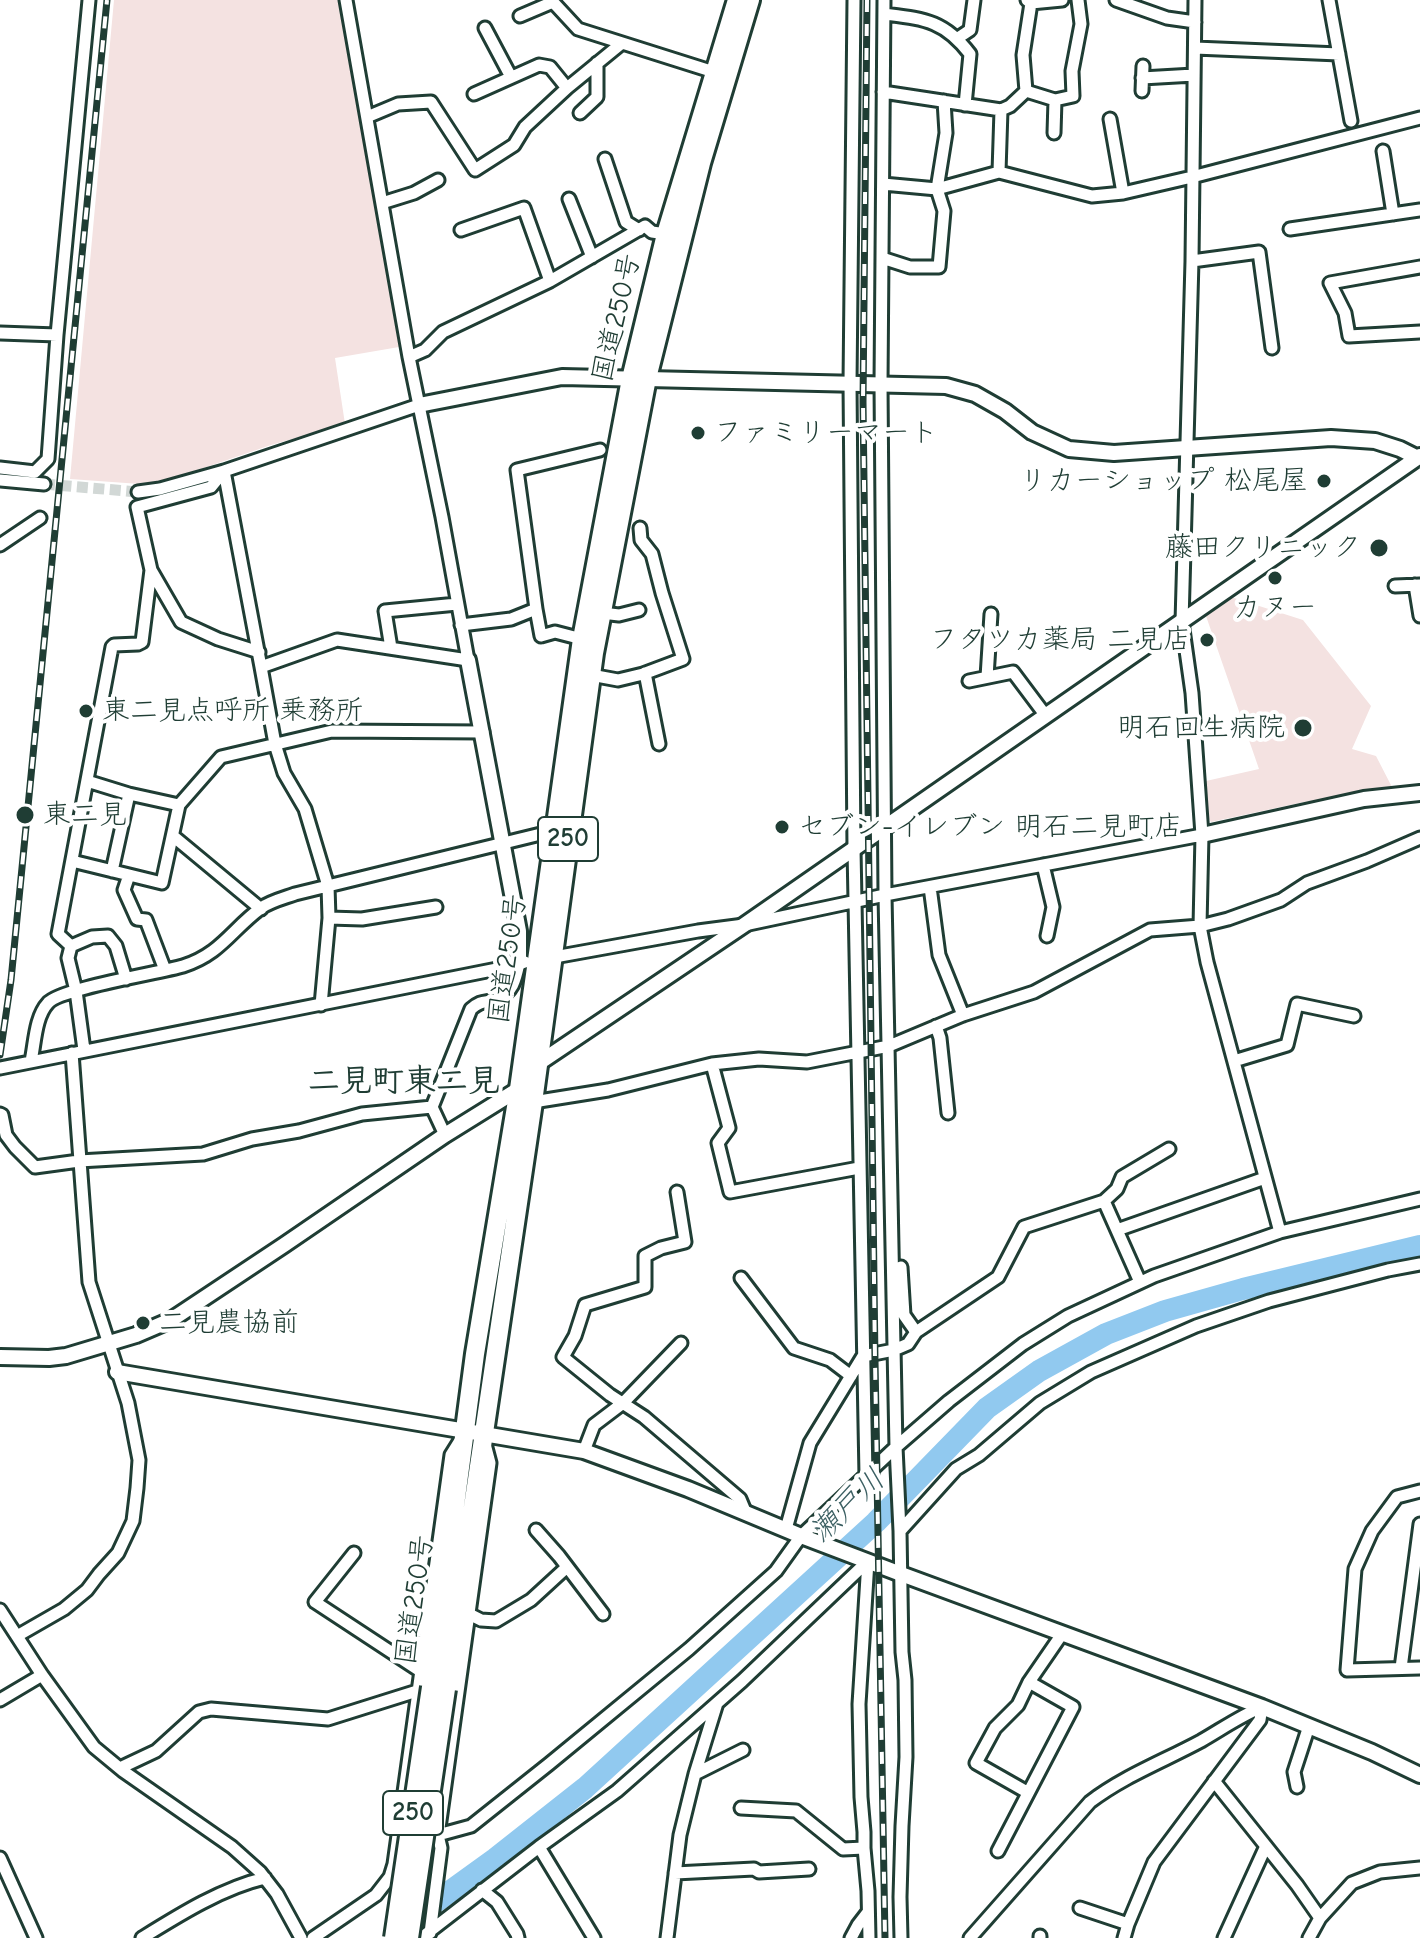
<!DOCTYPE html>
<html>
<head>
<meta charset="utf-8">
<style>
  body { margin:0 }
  canvas { display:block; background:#fff }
</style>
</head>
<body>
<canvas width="1420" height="1938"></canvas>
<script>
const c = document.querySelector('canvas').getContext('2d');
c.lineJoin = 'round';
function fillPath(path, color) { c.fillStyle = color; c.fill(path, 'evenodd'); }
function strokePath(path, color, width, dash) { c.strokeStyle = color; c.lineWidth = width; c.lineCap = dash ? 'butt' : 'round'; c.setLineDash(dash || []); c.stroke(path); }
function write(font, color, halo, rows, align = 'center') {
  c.font = font + ' "Comic Neue","Klee One",sans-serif'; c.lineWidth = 8; c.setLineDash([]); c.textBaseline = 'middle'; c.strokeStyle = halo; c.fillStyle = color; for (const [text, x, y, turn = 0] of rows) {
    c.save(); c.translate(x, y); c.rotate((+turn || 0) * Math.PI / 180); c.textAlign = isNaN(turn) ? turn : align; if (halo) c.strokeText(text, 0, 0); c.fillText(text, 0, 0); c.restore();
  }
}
fillPath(new Path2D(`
  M114 0H339L399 347 335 358 345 424 271 445 154 485 70 479Z
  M1231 597 1303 620 1371 706 1352 749 1376 756 1393 789 1304 802 1211 822 1207 816 1206 781 1259 769 1206 616Z`), '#f4e2e1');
strokePath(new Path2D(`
  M398 1929 495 1859 585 1788 876 1522 987 1408 1039 1371 1106 1334 1165 1311 1243 1289 1420 1246`), '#91c9ef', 22);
strokePath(new Path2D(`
  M44 484 138 492`), '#d2d8d6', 11, [11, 5.5]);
const minor = new Path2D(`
  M854 0 850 383 854 849 866 1475
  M884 0 881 384 885 895 896 1447 900 1531 902 1652 905 1680 906 1757 902 1826 900 1897 901 1938
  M1027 0 1031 3 1062 0
  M1116 0 1167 18 1195 22
  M1195 0 1192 261 1182 622 1192 693 1202 835 1200 926 1207 962 1280 1232
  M1329 0 1351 121
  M884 14C924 19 944 20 970 54L965 105
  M520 16 553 2 578 29 714 72
  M485 28 511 77
  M958 38 970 30 974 0
  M1195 48 1339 54
  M1142 78 1194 75
  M1026 91 1055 100 1073 96 1072 71 1081 24 1078 0
  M1142 91 1143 66
  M883 92 1001 110 1010 106 1026 91 1023 55 1031 3
  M474 94 539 65 550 67 567 88
  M580 113 597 97V63
  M367 117 398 104 431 102 475 170 514 145 525 127 567 88 622 43
  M1110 119 1123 193
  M1054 133 1055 100
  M1383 151 1393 214
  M605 159 626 222 639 230
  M999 172 1001 110
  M883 184 937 189 999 172 1092 196 1123 193 1192 177 1420 118
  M569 199 592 257
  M382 203 414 193 438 180
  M1290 229 1420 210
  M461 230 524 208 550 281
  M882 258 910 267H939L944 211 937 189 946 133 944 101
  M1192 261 1259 252 1272 348
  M1420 267 1330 283 1345 313 1349 336 1420 332
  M0 333 57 335
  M409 357 425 350 443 332 550 281 645 226 652 232 666 234
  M0 468 35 472 48 459 57 335 89 0
  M0 480 44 484
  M138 492 160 489 224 471 261 667 337 640 468 660 442 517 409 357 346 0
  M0 545 40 518
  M151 570 181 622 218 639 259 652
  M1415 585 1420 616
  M1395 586 1420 585
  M536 609 541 636 555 632 582 639
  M602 613 619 615 639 610
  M461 625 511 619 536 609 517 470 600 450
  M391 648 385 611 457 604
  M261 667 275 744 284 773 305 809 328 886 329 918 321 1005
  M645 673 659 744
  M591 675 618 680 643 674 683 659 662 593 652 554 641 540 640 528
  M987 677 991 614
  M969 681 1013 672 1046 716
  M87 781 129 794 179 805 221 757 332 731 483 732
  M173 836 261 909
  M72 861 162 883 179 805
  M1043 865 1053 907 1047 936
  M112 871 129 794
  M129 875 124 890 137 919 146 920 165 970
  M930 887 939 955 963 1015
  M329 918 362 919 436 907
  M71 946 58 934 112 647 114 645 138 644 142 642 151 570 137 507 211 487 224 471 419 405
  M71 946 68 958 76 991 84 1050
  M71 946 92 937 108 936 116 946 126 979
  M549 958 698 931 744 925 885 895 1202 835
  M936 1026 940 1038 948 1113
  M31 1061C35 1043 35 1017 48 1003 59 989 159 973 183 966 221 954 232 929 261 908 271 901 284 898 295 894L553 831
  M1234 1061 1287 1045 1297 1004 1354 1016
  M712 1064 729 1128 718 1143 730 1192 859 1168
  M0 1068 512 966 525 962
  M533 1102 608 1090 712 1064 759 1059 807 1062 889 1046 963 1015 1034 992 1150 930 1200 926 1228 919 1281 900 1307 883 1367 861 1420 838
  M0 1114 2 1115 6 1135 15 1147 35 1167 79 1161 203 1154 252 1139 299 1131 362 1114 432 1107
  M445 1135 432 1107 471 1009C482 1000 484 1003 495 1000 513 994 516 978 519 963
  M677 1192 685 1242 661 1248 645 1256V1287L585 1305 575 1336 563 1357 610 1395 644 1417 740 1499 745 1511
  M1104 1201 1117 1189 1122 1177 1169 1149
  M1117 1230 1265 1178
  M901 1267 904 1315 916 1332
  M741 1278 794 1348 830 1360 851 1376
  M584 1451 594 1425 623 1403 681 1343
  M1420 1491 1397 1497 1372 1531 1355 1569 1347 1670 1420 1668
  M786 1529 810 1443 863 1356 894 1350 908 1344 916 1332 998 1277 1024 1227 1104 1201 1140 1282
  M536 1530 559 1556 603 1614
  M900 1531 956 1469 979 1455 1040 1403 1091 1372 1196 1326 1269 1301 1388 1270 1420 1264
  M354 1553 315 1602 420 1671
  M868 1561 859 1704 861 1797 864 1832V1848L868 1891 869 1938
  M0 1610 42 1675 94 1747 123 1771 232 1847 260 1872 277 1894 301 1938
  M469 1614 481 1620 496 1621 531 1600 567 1567
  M17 1636 64 1609 87 1590 99 1574 118 1553 133 1521 137 1488 139 1460 128 1403 89 1282 72 1053
  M1401 1668 1420 1524
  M0 1700 42 1675
  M120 1768 156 1751 199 1712 211 1709 328 1719 417 1691
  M695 1774 743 1750
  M1214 1781 1297 1885 1320 1918
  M1297 1787 1294 1772 1309 1726
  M1027 1792 976 1763 995 1728 1018 1705 1029 1682 1062 1634
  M741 1808 796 1811 843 1849 864 1848
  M539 1847 594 1938
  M396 1851 438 1835 471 1826 549 1764 689 1649 776 1571 801 1536 896 1447 949 1401 1023 1344 1068 1316 1154 1276 1280 1232 1420 1199
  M998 1851 1073 1707 1029 1682
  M0 1858 36 1938
  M675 1873 754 1869 759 1872 809 1869
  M482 1890 497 1902 517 1934 518 1938
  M430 1933 441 1848 438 1835 490 1463 485 1444
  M142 1938C179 1915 222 1888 265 1878
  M313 1938 376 1895 390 1877 394 1864 451 1455 461 1439
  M421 1938 539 1847 617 1791 742 1681 868 1561
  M667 1938 680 1835 695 1774 717 1703
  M851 1938 858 1925 868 1912
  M970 1938 1090 1802C1124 1776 1164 1761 1201 1741 1222 1729 1240 1716 1262 1707L1260 1720 1154 1862 1128 1924 1080 1908
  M1040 1938V1936
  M1124 1938 1128 1924
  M1224 1938 1266 1846
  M1309 1938 1320 1918 1352 1883 1380 1872 1420 1868`);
const tertiary = new Path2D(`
  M419 405 562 377 946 386 975 394 1005 411 1032 432 1069 449 1114 453 1331 438 1375 441 1400 449 1418 458
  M468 660 519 931V963
  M1202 835 1364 799 1420 793
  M536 1065 744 925 1420 456
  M0 1357 49 1358 66 1356 136 1335 171 1320 284 1245 445 1135 519 1089 521 1085
  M117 1372 584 1451 688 1489 801 1536 901 1574 1262 1707 1372 1752 1420 1775`);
const trunk = new Path2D(`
  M431 1687 475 1354 519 1089 582 639 631 379 666 234 737 0
  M446 1689 533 1102 594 653 647 378 701 163 750 0`);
strokePath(minor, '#1f3d34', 17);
strokePath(tertiary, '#1f3d34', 20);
strokePath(trunk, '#1f3d34', 24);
strokePath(minor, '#fff', 11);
strokePath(tertiary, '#fff', 14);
strokePath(trunk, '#fff', 18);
const rail = new Path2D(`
  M867 0 863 402 875 1360 885 1938
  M0 1055 11 980 107 0`);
strokePath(rail, '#1f3d34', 7);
strokePath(rail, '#fff', 4, [12]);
const trunkBridge = new Path2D(`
  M394 1938 431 1687
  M409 1938 446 1689`);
strokePath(trunkBridge, '#1f3d34', 24, []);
strokePath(trunkBridge, '#fff', 18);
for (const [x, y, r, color] of [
  [698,433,8,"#1f3d34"],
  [1324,481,8,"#1f3d34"],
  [1379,548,10,"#1f3d34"],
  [1275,578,8,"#1f3d34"],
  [1207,640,8,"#1f3d34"],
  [86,711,8,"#1f3d34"],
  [1303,728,10,"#1f3d34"],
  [25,815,10,"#1f3d34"],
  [782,827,8,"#1f3d34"],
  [143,1323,8,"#1f3d34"]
]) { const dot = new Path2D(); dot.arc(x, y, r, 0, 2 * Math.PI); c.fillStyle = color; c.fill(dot); strokePath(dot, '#fff', 3); }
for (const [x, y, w] of [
  [568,839,60],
  [413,1813,60]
]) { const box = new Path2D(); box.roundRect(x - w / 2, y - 22, w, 44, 6); c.fillStyle = '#fff'; c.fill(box); strokePath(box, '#1f3d34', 2); }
write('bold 26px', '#1f3d34', null, [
  ["250",568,839],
  ["250",413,1813]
]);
write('28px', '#1f3d34', '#fff', [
  ["国道250号",617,318,-77],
  ["国道250号",508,959,-82],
  ["国道250号",415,1600,-82]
]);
write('28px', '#1f3d34', '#fff', [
  ["ファミリーマート",714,433],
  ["リカーショップ 松尾屋",1308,481,"right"],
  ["藤田クリニック",1361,548,"right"],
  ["カヌー",1275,608,"center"],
  ["フタツカ薬局 二見店",1191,640,"right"],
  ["東二見点呼所 乗務所",102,711],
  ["明石回生病院",1285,728,"right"],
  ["東二見",43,815],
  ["セブン-イレブン 明石二見町店",798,827],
  ["二見農協前",159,1323]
], 'left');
write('italic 30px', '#3c6063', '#fff', [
  ["瀬戸川",848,1506,-44]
]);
write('bold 32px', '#1f3d34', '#fff', [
  ["二見町東二見",404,1082]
]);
</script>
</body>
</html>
